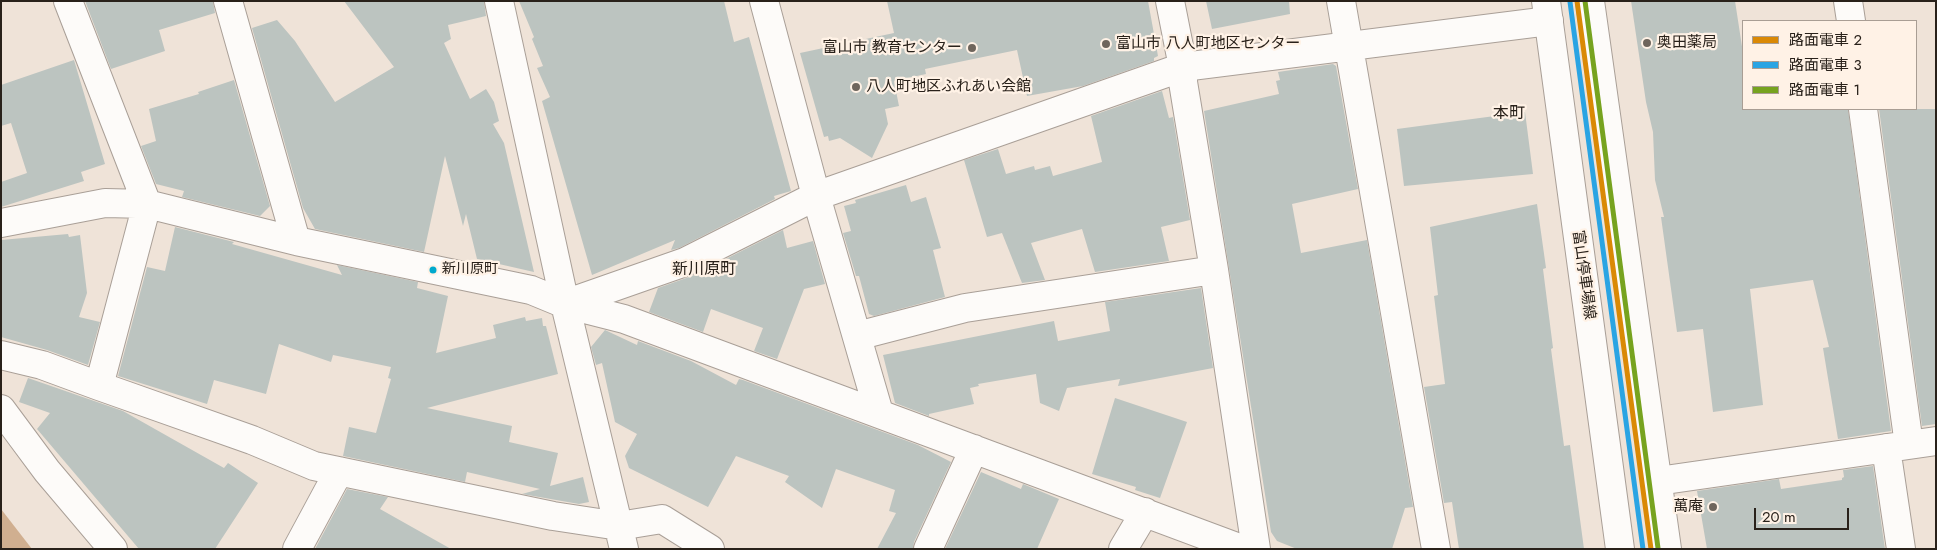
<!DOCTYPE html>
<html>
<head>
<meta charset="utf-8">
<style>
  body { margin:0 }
  #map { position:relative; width:1937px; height:550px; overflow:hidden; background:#efe3d8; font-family:Jost,"Noto Sans JP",sans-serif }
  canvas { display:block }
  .frame { position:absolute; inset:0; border:2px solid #29211a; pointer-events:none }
  .legend { position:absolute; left:1742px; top:20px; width:175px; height:90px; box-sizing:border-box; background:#fff2e6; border:1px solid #a99e94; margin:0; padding:6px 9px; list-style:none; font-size:15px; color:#29211a }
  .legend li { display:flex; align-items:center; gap:10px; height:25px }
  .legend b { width:25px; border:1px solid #a99e94 }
  .scale { position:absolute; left:1754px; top:508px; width:95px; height:22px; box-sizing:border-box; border:2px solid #29211a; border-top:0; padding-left:6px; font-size:15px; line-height:18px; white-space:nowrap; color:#29211a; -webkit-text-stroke:4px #fff2e6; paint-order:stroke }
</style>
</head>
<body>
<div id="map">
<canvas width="1937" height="550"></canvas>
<div class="frame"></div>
<ul class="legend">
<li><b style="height:6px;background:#da8905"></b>路面電車 2</li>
<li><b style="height:6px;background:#2aa4e3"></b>路面電車 3</li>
<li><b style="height:6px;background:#77a31f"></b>路面電車 1</li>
</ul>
<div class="scale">20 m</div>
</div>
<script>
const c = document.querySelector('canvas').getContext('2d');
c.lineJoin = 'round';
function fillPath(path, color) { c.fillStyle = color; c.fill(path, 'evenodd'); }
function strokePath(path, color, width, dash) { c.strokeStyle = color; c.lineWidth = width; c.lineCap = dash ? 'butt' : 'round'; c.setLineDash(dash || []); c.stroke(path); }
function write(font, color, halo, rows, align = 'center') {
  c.font = font + ' Jost,"Noto Sans JP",sans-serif'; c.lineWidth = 4.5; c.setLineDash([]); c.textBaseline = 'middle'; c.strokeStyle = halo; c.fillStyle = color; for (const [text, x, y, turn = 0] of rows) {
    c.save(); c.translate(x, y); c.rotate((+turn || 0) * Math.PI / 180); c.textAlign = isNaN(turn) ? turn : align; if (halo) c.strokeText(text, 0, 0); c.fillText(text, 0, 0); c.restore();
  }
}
fillPath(new Path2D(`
  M1 509 32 549H1Z`), '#d0af90');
fillPath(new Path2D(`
  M85 1H213L215 13 159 30 165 51 111 69Z
  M344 1H484L486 16 448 25 451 39 444 43 470 99 486 89 494 102 499 121 493 124 504 143 534 272 477 259 466 214 463 226 445 156 424 252 315 229 303 208 252 28 277 20 295 41 335 102 394 67Z
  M519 1H724L734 42 749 37 791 191 774 196 775 199 679 248 671 250 675 240 592 275 542 101 550 97 537 68 543 66 532 39 534 37Z
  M887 1H1148L1158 56 1154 58V61L1083 86 1027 96 1017 50 925 69 926 74 894 81 899 106 885 109 888 124 872 158 840 138 829 141 828 136 824 137 800 53 894 33Z
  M1206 1H1289L1290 14 1212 29Z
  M1631 1H1735L1743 53V109H1848L1891 431 1838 439 1823 348 1829 347 1813 280 1750 289 1763 405 1713 412 1703 329 1677 332 1661 217H1664L1655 180 1653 132 1646 102Z
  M74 60 105 164 81 172 84 181 1 207V182L27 173 11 123 1 126V85Z
  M1333 64 1336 66 1358 189 1292 204 1301 253 1367 240 1413 507 1405 508 1392 549H1297L1277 541 1271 532 1204 111 1279 94 1276 81 1280 80 1278 72Z
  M234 80 270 206 260 216 182 197 184 191 156 184 141 146 156 141 149 109 199 94 198 92Z
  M1162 91 1169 118 1173 117 1190 220 1161 227 1169 261 1095 272 1082 229 1031 243 1045 280 1022 283 1002 233 987 237 964 160 998 149 1006 174 1034 166 1035 170 1050 166 1053 176 1102 162 1091 116Z
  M1879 109H1936V424L1922 426Z
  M1525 112 1533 174 1404 186 1397 129Z
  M906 185 911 202 926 197 941 248 933 250 945 297 874 316 869 314 859 276H856L843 233 851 231 844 206 856 203 855 200Z
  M1537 204 1546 268 1543 269 1553 348 1551 349 1564 446 1570 445 1584 549H1459L1452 502 1444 503 1424 387 1445 384 1434 296 1438 295 1430 227Z
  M175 227 234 242 232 244 342 275 337 265 418 282 417 288 448 296 436 353 496 338 493 325 525 317 526 321 542 318 543 326H546L558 374 427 408 512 426 509 442 558 453 550 486 583 477 589 502 579 504 522 494 540 489 467 472 465 482 343 456 349 427 376 433 391 379 388 378 391 367 333 355 331 362 279 344 266 394 214 380 207 404 118 376 147 267 165 271Z
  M783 230 787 248 813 241 825 284 804 289 777 359 754 351 763 328 711 309 703 332 649 312 658 288 692 276Z
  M68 234 69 237 80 235 87 293 79 317 100 322 88 365 47 350 1 337V240Z
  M1201 288 1213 368 1118 386 1120 379 1067 388 1059 411 1040 403 1036 374 978 384 979 386 970 388 974 404 929 414V416L895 403 883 355 1054 321 1058 341 1110 331 1105 302Z
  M605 330 637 345 638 341 691 361 736 385 739 379 743 380 918 445 951 462 914 542 913 549H877L896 513 889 511 895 490 836 469 822 508 785 482 789 476 736 456 708 507 629 468 625 456 637 434 615 422 602 363 596 365 591 347Z
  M28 378 123 411 224 468 228 463 258 483 215 549H139L37 429 50 413 19 402Z
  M1115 398 1187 422 1160 498 1135 490 1136 487 1092 474Z
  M1873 466 1885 549H1707L1697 491 1779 479 1781 489 1842 480V478L1844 477 1843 470Z
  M981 472 1021 489 1023 484 1059 499 1037 549H945Z
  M347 489 388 497 380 509 451 549H315Z`), '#bcc4c0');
const street = new Path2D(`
  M68 1 147 204 99 386
  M228 1 296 241
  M499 1 565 304 624 549
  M764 1 816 196 879 413
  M1170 1 1183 67V82L1214 270 1256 549
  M1341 1 1436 549
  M1848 1 1851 21
  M1863 109 1909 445
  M1 223 105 203 147 204 296 241 531 290 565 304 624 319 1242 549
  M565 304 685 262 816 196 1183 67 1549 21
  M857 336 965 308 1214 270
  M1 355 42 365 99 386 252 440 314 466 553 516 619 526 662 519 710 549
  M1 409 47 471 113 549
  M1886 448 1901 549
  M1658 481 1936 441
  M297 549 339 471
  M928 549 974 449
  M1123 549 1145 512`);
const primary = new Path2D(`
  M1546 1 1620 549
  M1590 1 1667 549`);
strokePath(street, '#a99f97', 30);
strokePath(primary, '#a99f97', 30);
strokePath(street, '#fdfbf9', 28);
strokePath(primary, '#fdfbf9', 28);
strokePath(new Path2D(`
  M1577 1 1651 549`), '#da8905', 5);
strokePath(new Path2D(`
  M1570 2 1643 549`), '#2aa4e3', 5);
strokePath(new Path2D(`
  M1585 1 1658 548`), '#77a31f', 5);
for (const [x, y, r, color] of [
  [1647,43,5,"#6e655c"],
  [1106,44,5,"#6e655c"],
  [972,48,5,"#6e655c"],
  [856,87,5,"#6e655c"],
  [433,270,4.5,"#00a9ce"],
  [1713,507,5,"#6e655c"]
]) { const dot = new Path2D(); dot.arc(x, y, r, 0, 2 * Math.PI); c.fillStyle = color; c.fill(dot); strokePath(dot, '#fff2e6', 2); }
write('14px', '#29211a', '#fff2e6', [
  ["新川原町",442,270]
], 'left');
write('15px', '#29211a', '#fff2e6', [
  ["奥田薬局",1657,43],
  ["富山市 八人町地区センター",1116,44],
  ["富山市 教育センター",962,48,"right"],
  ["八人町地区ふれあい会館",866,87],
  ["萬庵",1703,507,"right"]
], 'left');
write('15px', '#29211a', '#fff2e6', [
  ["富山停車場線",1583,275,82]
]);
write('16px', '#29211a', '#fff2e6', [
  ["本町",1509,114],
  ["新川原町",704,270]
]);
</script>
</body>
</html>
